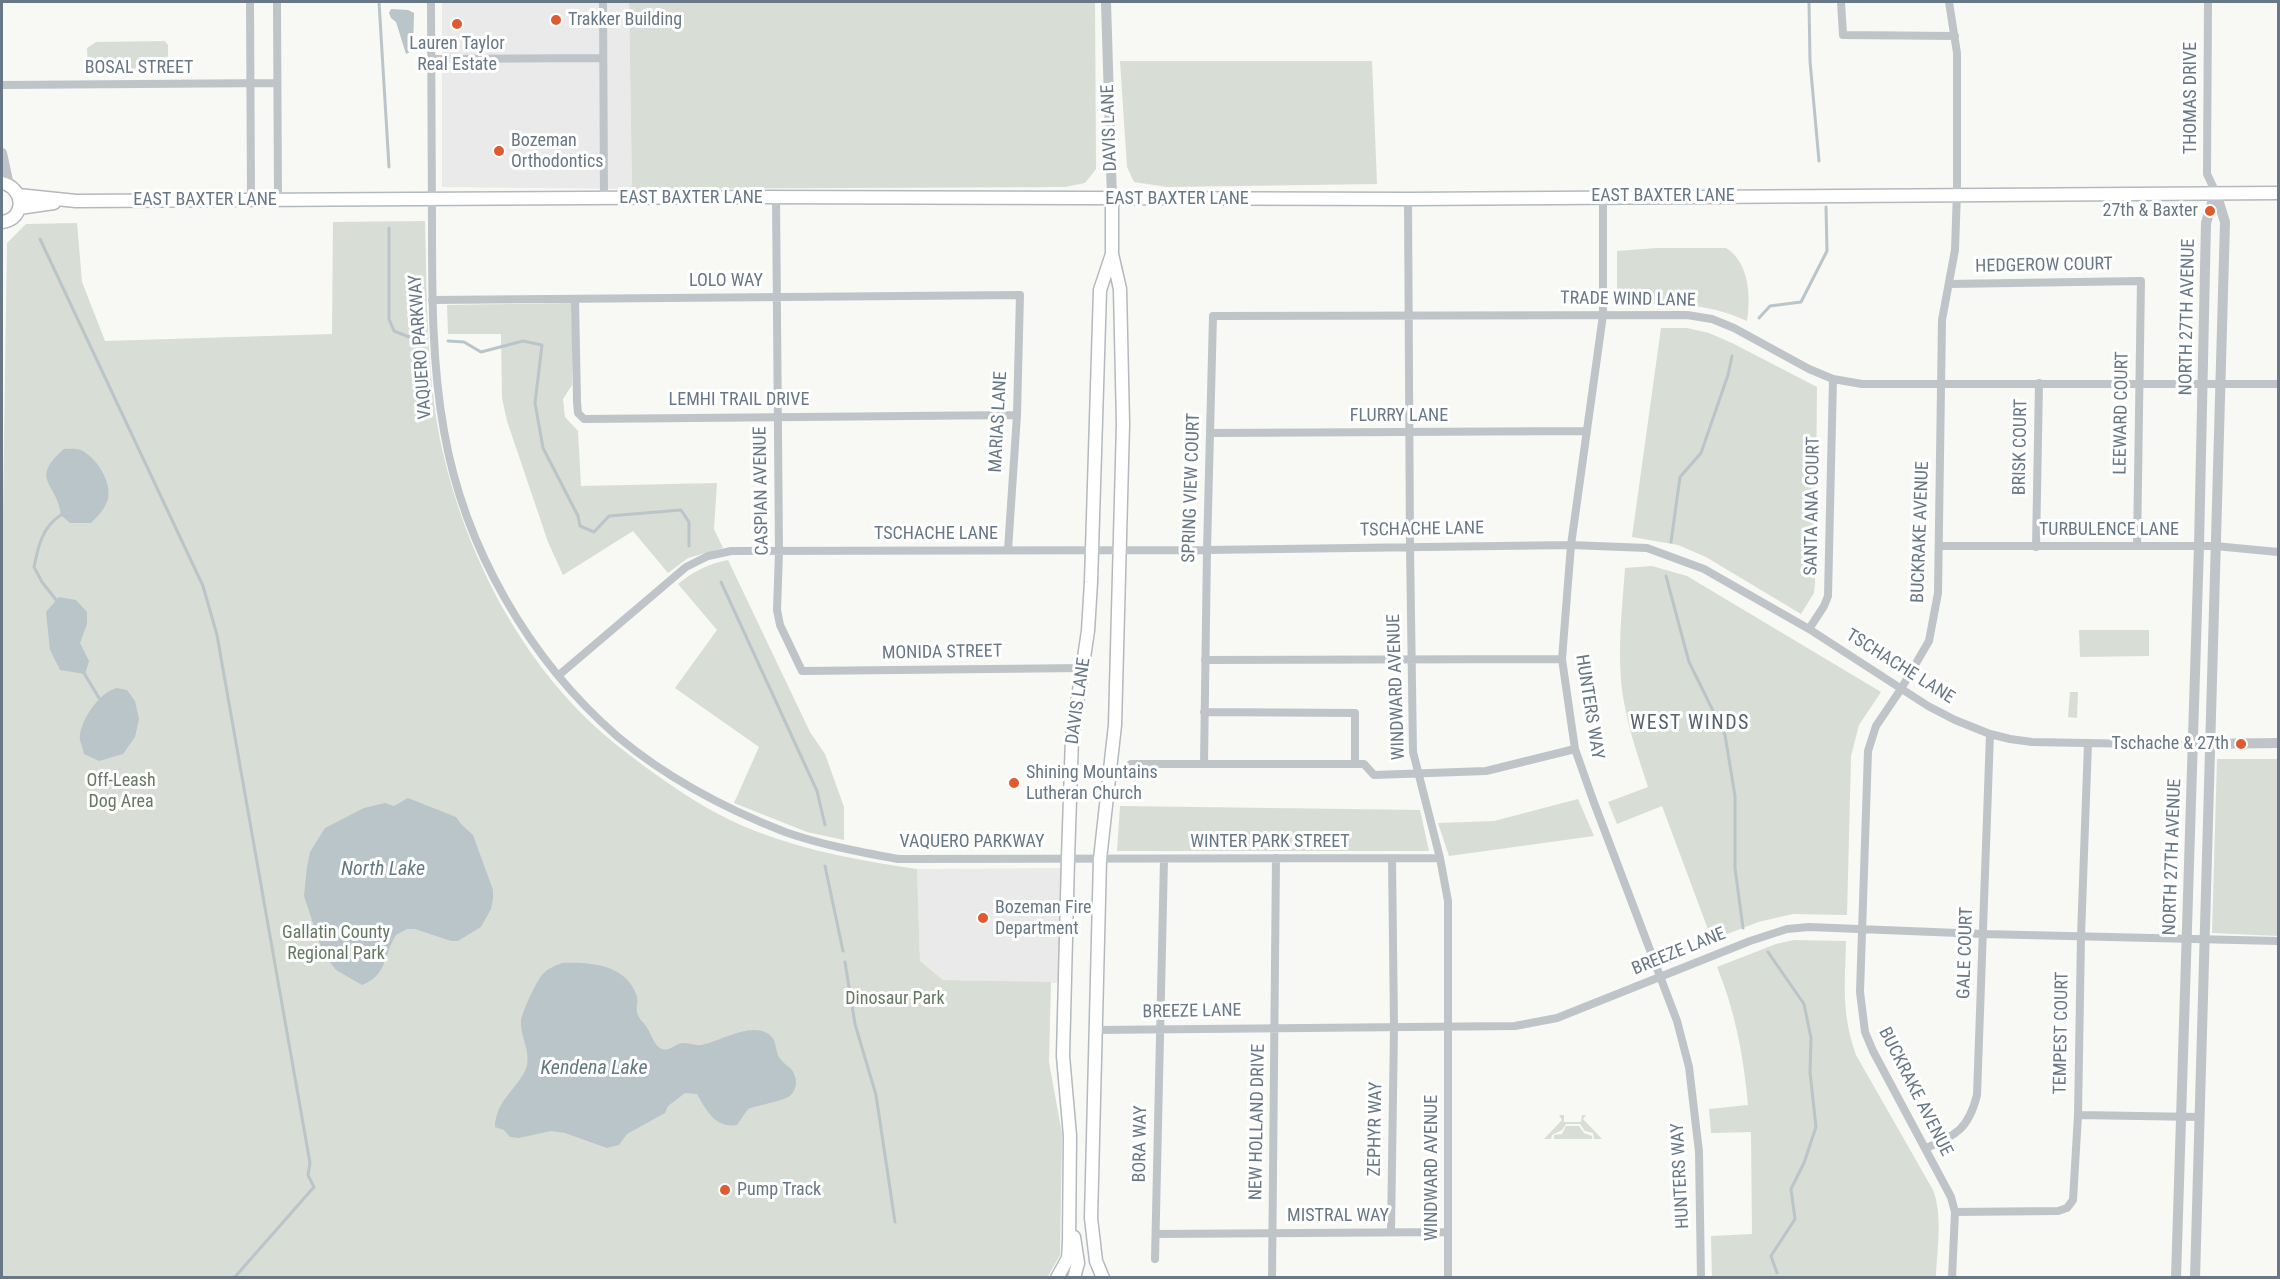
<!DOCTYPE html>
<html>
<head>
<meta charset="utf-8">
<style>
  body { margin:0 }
  #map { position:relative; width:2280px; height:1279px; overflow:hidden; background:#f8f8f5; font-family:"Roboto Condensed",sans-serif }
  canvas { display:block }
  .frame { position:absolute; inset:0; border:3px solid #687886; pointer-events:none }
</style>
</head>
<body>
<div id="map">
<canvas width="2280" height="1279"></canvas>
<div class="frame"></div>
</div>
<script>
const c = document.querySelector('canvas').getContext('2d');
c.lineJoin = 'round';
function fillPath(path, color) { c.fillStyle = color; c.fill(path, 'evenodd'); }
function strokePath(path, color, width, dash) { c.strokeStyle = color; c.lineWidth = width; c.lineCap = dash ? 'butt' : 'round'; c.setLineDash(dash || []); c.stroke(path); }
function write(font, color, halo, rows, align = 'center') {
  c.font = font + ' "Roboto Condensed",sans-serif'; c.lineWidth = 6; c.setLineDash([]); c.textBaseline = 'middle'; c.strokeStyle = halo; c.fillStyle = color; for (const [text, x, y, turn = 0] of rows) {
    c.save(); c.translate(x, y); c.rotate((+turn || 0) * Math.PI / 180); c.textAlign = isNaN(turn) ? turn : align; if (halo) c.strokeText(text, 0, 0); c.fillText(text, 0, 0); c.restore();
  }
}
fillPath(new Path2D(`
  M442 2H629L632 189 442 187Z
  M1061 868 1058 983 943 980 920 961 917 869Z`), '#e9eae9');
fillPath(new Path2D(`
  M629 2H1095L1096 169 1085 183 1065 187 632 189Z
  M165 41 168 45V70H88L87 48 96 42Z
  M1120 61H1372L1377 184 1167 187 1134 182 1127 167Z
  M425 221C427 297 426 379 443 453 465 547 510 639 577 709 601 734 630 756 658 776 689 798 722 819 758 832 810 852 863 861 917 869L920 961 943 980 1051 982 1049 1062 1062 1134 1060 1255 1047 1278H2V576L7 243 26 224 77 223 82 282 105 341 332 334 333 222Z
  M1657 248H1726C1749 262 1751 296 1747 321 1703 301 1664 304 1617 304V251Z
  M572 303V385L563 399 565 417 578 431 581 486 717 483 714 529 723 548 688 558 668 573 633 531 563 575 548 542 507 421 502 398 501 334H448L447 305Z
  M1661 328H1687L1709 333 1732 343 1817 387 1815 583 1814 593 1801 614 1706 557 1678 545 1632 537Z
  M728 560 810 732 825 754 844 807V840L807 832 734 803 759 747 675 688 717 630 678 584C694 571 708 564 728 560Z
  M1652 566 1687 576 1881 692 1859 725 1851 756 1847 915 1793 914 1758 922 1712 940 1662 806 1617 824 1608 802 1648 787C1639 759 1629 731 1624 702 1616 658 1622 612 1625 568Z
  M2079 630H2149V656L2080 657Z
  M2070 692H2078L2077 718 2068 717Z
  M2217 759H2278V936L2212 933Z
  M1578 799 1594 836 1449 856 1438 823 1494 821Z
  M1120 806 1420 810 1429 851H1117Z
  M1794 940 1846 941C1845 985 1841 1012 1856 1055L1933 1190C1943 1217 1937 1248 1936 1277H1712L1711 1236 1752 1234 1751 1132 1711 1133 1709 1109 1748 1105C1744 1058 1735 1010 1717 967L1776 944Z
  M1559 1115H1564V1122H1581L1582 1115H1586L1583 1119 1602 1139H1594L1593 1133 1585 1131 1580 1124H1566L1562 1130 1552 1135 1551 1139H1544L1562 1120Z
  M1566 1126H1579L1584 1133 1592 1136V1139H1554V1135L1562 1134Z`), '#d8ddd5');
fillPath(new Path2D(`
  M391 9 408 10 414 13 413 50 406 54 396 22 391 18 389 13Z
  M64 449C70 449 77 448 83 451 97 459 112 482 108 499 105 509 98 516 91 523H70L61 515C58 483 28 480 64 449Z
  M59 597 76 600 87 612V624L80 643 89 661 85 674 60 670 50 650 46 612Z
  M117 688 127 690 135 701 139 719 135 737 123 754 99 761 84 754C83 750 81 744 80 740 78 723 100 691 117 688Z
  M408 798 456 817 462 825 473 835 493 890V899L491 909 481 927 458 941H451L415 929H407L396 935C383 955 388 975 362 985L336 970 323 953 304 896 307 867 310 852 325 828 364 808 385 803 394 806Z
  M562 963C589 962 625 964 636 994 639 1000 636 1005 637 1012 638 1019 646 1024 649 1031 652 1036 655 1047 662 1049 670 1052 676 1043 683 1043 690 1043 695 1046 701 1045 720 1042 759 1016 774 1040 776 1045 776 1052 779 1057 782 1062 788 1066 792 1070 797 1078 798 1087 791 1095 785 1101 758 1105 748 1109L737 1125C716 1129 706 1110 697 1094L685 1093 668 1106 665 1113 627 1134 619 1145 607 1148 565 1133 551 1131 519 1138 510 1137 504 1130 495 1127C496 1101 514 1092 525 1071 533 1054 520 1038 521 1021 522 1012 536 982 542 975 547 969 554 966 562 963Z`), '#bac5ca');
strokePath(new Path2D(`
  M379 2 389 167
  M1809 2 1810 61 1819 161
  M389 228V319L394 331 417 340
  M40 239 203 586 217 635 310 1163 308 1175 314 1187 234 1278
  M1759 318 1770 306 1801 302 1827 251 1826 207
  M448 341 464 342 481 352 523 341 542 345 535 403 543 448 578 516 580 526 594 532 609 516 681 510 689 522V546
  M1671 542 1680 477 1701 453 1728 375 1732 356
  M1666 576 1689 662 1725 735 1735 796V868L1743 928
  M721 582 817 791 825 825
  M57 601 42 582 34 567C38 547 42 527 61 515
  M84 673 99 698
  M825 866 843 951
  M1768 952 1804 1004 1811 1038 1810 1072 1816 1127 1804 1163 1791 1189 1795 1219 1771 1256 1777 1273
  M845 962 855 1024 876 1095 895 1222`), '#bac5ca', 3);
const secondary = new Path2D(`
  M2 183C25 188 26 219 2 222
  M18 195 76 201 755 197 1408 199 2278 193
  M19 208 54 203
  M1057 1278 1068 1258 1069 1243 1070 1136 1063 1056 1068 859 1072 737 1088 631 1091 582 1100 290 1112 254
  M1074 1278 1078 1263 1074 1237
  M1103 1278 1096 1261 1091 1218 1100 859 1115 725 1123 424 1120 289 1112 254V199`);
strokePath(secondary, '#b4b9be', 15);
strokePath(new Path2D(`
  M250 2 251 200
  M277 2 278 200
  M431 2C431 77 431 152 432 228 432 296 432 364 444 431 464 547 529 660 618 737 667 778 726 809 785 832 822 845 860 852 898 859L1440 858
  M603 2 604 198
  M1841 2 1843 35 1955 36
  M1949 2 1957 53V191L1955 250 1942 320 1938 593 1929 641 1901 689 1876 726 1868 751 1860 992 1865 1032 1873 1051 1951 1197 1955 1212 1952 1278
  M2208 2 2207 174 2216 193
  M431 59 603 58
  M2 85 277 83
  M1603 196V315L1571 545 1562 659 1575 749 1593 800 1677 1021 1689 1067 1699 1152 1701 1278
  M776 197 779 552 777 610 780 625 802 671 1083 668
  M1408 199 1410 547 1413 752 1440 858 1448 901V1278
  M1949 284 2141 281 2137 546
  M575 299 577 402 578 413 584 419 1017 415
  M432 300 1020 295 1017 415 1008 550
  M1211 433 1587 431
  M1939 546H2215L2278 552
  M2036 547 2039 383
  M1809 629 1824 606 1828 596 1833 379
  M1205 660 1562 659
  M559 675 686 567 708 556 731 551 1207 550 1571 545 1647 548 1704 569 1809 629 1928 706 1955 720 1990 734 2010 739 2032 742 2193 745
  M1204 712 1355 713V764
  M1575 749 1486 771 1374 775 1364 764H1204L1207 550 1213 316 1687 315 1712 319 1734 328 1809 369 1833 379 1862 384H2278
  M1131 764H1204
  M1096 1030 1515 1026 1557 1018 1750 941 1787 929 1809 927 1983 934 2278 941
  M2078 1115 2199 1117
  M1926 1148C1956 1136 1969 1128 1977 1095L1990 734
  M1955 1212 2058 1211 2067 1208 2073 1200 2078 1115 2081 936 2088 743
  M1391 1232 1394 1027 1392 858
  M1156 1234 1448 1232
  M1155 1259 1164 859
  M1272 1278 1276 858`), '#bfc4c8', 8);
strokePath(new Path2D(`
  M1106 2 1112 199
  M2 153 9 185
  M2202 744 2278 743
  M2176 1278 2199 546 2206 223 2215 193
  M2195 1278 2225 222 2216 193`), '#bfc4c8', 10);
strokePath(secondary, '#fff', 12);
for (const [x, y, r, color] of [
  [556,20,6,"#df5b2f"],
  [457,24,6,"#df5b2f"],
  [499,151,6,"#df5b2f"],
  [2210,211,6,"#df5b2f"],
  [2241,744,6,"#df5b2f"],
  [1014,783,6,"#df5b2f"],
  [983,918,6,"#df5b2f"],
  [725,1190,6,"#df5b2f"]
]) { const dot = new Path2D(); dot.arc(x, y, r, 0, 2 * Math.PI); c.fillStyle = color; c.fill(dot); strokePath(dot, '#fff', 2); }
write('18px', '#687886', '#fff', [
  ["Trakker Building",568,20],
  ["Lauren Taylor",457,44,"center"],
  ["Real Estate",457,65,"center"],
  ["Bozeman",511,141],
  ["Orthodontics",511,162],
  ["27th & Baxter",2198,211,"right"],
  ["Tschache & 27th",2229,744,"right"],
  ["Shining Mountains",1026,773],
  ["Lutheran Church",1026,794],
  ["Bozeman Fire",995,908],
  ["Department",995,929],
  ["Pump Track",737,1190]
], 'left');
write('18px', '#687886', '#fff', [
  ["BOSAL STREET",139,68],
  ["THOMAS DRIVE",2191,98,-90],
  ["DAVIS LANE",1110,128,-92],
  ["EAST BAXTER LANE",1663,196],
  ["EAST BAXTER LANE",691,198],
  ["EAST BAXTER LANE",1177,199],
  ["EAST BAXTER LANE",205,200],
  ["HEDGEROW COURT",2044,266,-1],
  ["LOLO WAY",726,281],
  ["TRADE WIND LANE",1628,300,1],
  ["NORTH 27TH AVENUE",2188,317,-89],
  ["VAQUERO PARKWAY",421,347,-94],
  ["LEMHI TRAIL DRIVE",739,400],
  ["LEEWARD COURT",2122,413,-89],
  ["FLURRY LANE",1399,416],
  ["MARIAS LANE",999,422,-87],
  ["BRISK COURT",2021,447,-89],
  ["SPRING VIEW COURT",1192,488,-88],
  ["CASPIAN AVENUE",762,491,-91],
  ["SANTA ANA COURT",1813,506,-89],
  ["TSCHACHE LANE",1422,530,-1],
  ["TURBULENCE LANE",2109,530],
  ["BUCKRAKE AVENUE",1921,532,-88],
  ["TSCHACHE LANE",936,534],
  ["MONIDA STREET",942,653,-1],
  ["TSCHACHE LANE",1900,667,32],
  ["WINDWARD AVENUE",1397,687,-92],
  ["DAVIS LANE",1079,701,-82],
  ["HUNTERS WAY",1589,707,81],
  ["VAQUERO PARKWAY",972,842],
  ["WINTER PARK STREET",1270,842],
  ["NORTH 27TH AVENUE",2173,857,-88],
  ["BREEZE LANE",1679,952,-22],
  ["GALE COURT",1966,953,-88],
  ["BREEZE LANE",1192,1012,-1],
  ["TEMPEST COURT",2062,1033,-89],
  ["BUCKRAKE AVENUE",1915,1092,63],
  ["NEW HOLLAND DRIVE",1258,1122,-89],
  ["ZEPHYR WAY",1376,1129,-89],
  ["BORA WAY",1141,1144,-89],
  ["WINDWARD AVENUE",1432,1168,-90],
  ["HUNTERS WAY",1681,1176,-93],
  ["MISTRAL WAY",1338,1216]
]);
write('18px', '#667863', '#fff', [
  ["Off-Leash",121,781],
  ["Dog Area",121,802],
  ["Gallatin County",336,933],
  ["Regional Park",336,954],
  ["Dinosaur Park",895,999]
]);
c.letterSpacing = '1.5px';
write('20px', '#56616b', '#fff', [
  ["WEST WINDS",1690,724]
]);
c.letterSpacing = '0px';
write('italic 20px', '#637981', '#fff', [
  ["North Lake",383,870],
  ["Kendena Lake",594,1069]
]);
</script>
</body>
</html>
